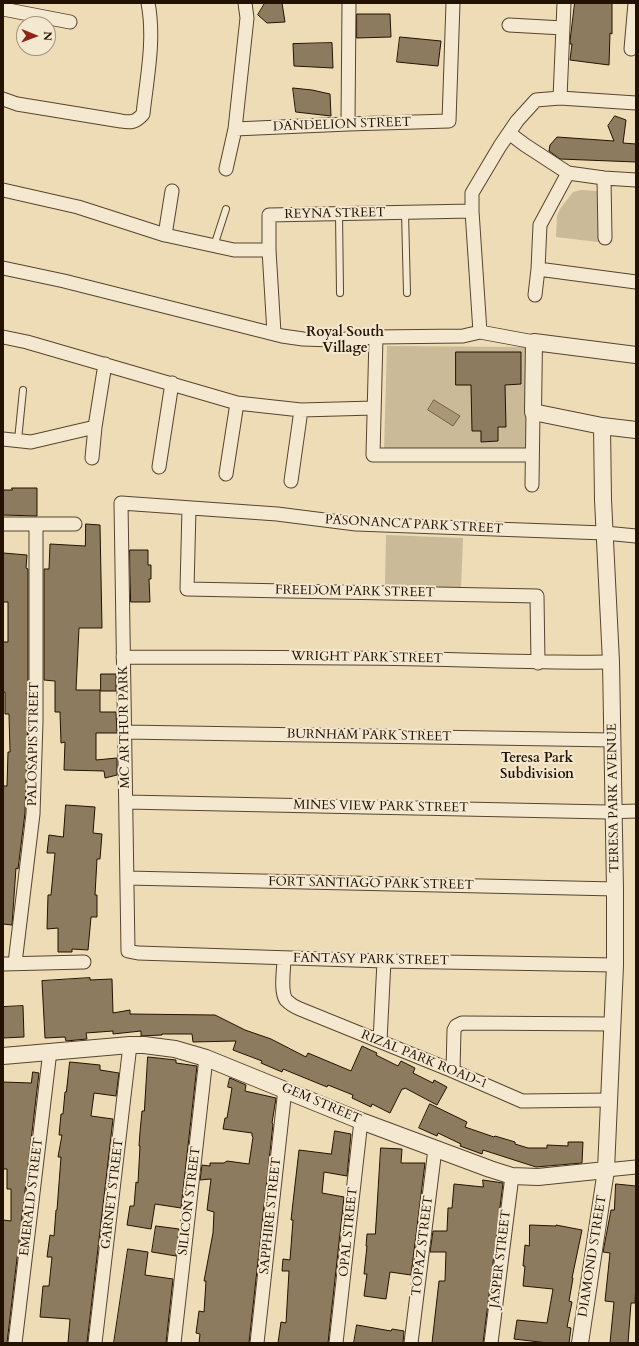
<!DOCTYPE html>
<html>
<head>
<meta charset="utf-8">
<style>
  body { margin:0 }
  #map { position:relative; width:639px; height:1346px; overflow:hidden; background:#eedcb6; font-family:Cardo,serif }
  canvas { display:block }
  .frame { position:absolute; inset:0; border:4px solid #231200; pointer-events:none }
  .north { position:absolute; left:16px; top:16px; width:40px; height:40px; box-sizing:border-box; background:#f4e8d0; border:1px solid #a0927d; border-radius:50%; rotate:91deg; font-size:11px; font-weight:700; line-height:16px; text-align:center; color:#231200 }
  .north::after { content:''; display:block; margin:auto; width:14px; height:18px; background:#8f2418; clip-path:polygon(50% 0,100% 100%,50% 72%,0 100%) }
</style>
</head>
<body>
<div id="map">
<canvas width="639" height="1346"></canvas>
<div class="frame"></div>
<div class="north">N</div>
</div>
<script>
const c = document.querySelector('canvas').getContext('2d');
c.lineJoin = 'round';
function fillPath(path, color) { c.fillStyle = color; c.fill(path, 'evenodd'); }
function strokePath(path, color, width, dash) { c.strokeStyle = color; c.lineWidth = width; c.lineCap = dash ? 'butt' : 'round'; c.setLineDash(dash || []); c.stroke(path); }
function write(font, color, halo, rows, align = 'center') {
  c.font = font + ' Cardo,serif'; c.lineWidth = 4; c.setLineDash([]); c.textBaseline = 'middle'; c.strokeStyle = halo; c.fillStyle = color; for (const [text, x, y, turn = 0] of rows) {
    c.save(); c.translate(x, y); c.rotate((+turn || 0) * Math.PI / 180); c.textAlign = isNaN(turn) ? turn : align; if (halo) c.strokeText(text, 0, 0); c.fillText(text, 0, 0); c.restore();
  }
}
fillPath(new Path2D(`
  M581 190 597 191 600 194 598 242 556 237 557 216 560 209 573 192Z
  M387 346 527 347 526 448 384 450Z
  M386 535 463 538 461 588 385 585Z`), '#cbba97');
const water = new Path2D(`
  M434 400 460 416 453 426 428 410Z`);
fillPath(water, '#a99778');
strokePath(water, '#736248', 1);
const building = new Path2D(`
  M265 3H282L285 22 267 23 258 15Z
  M575 3H612V34L610 33 609 65 570 60 572 44H570V41Z
  M357 14H390L391 37 357 38Z
  M400 37 441 41 438 66 397 62Z
  M332 43 333 68 294 66 293 44Z
  M293 88 312 90 330 94 331 116 296 112Z
  M615 116 626 120 623 143 636 144V162L560 159 549 151 550 145 557 137 614 141 608 126Z
  M456 352H521V384L505 385 506 427H498V441L481 442V431H472L471 385H456Z
  M12 488H37V516L3 515V490H12Z
  M86 524 100 525 102 628H79L76 690H100V712H116L117 733H96V760L117 758V775L105 778 104 771 64 770 65 742 61 743 60 712H55V681L44 680V569H49L50 544 85 546Z
  M130 550H148V565H151V579H149L150 602H131Z
  M3 553 27 555 26 568 28 569V692H27L28 722 25 813 18 869 16 868 12 925 3 924V786H7L8 752H10L9 714H5V692H3V642H8V602H3Z
  M101 674H116V691H101Z
  M66 805 95 807 93 833 102 834 100 859H97L95 895H97V917H91L88 950 72 949V952H58V928L47 929 48 895H51L55 853H47L49 835 63 837Z
  M90 978V980L112 979 113 1013 130 1010V1014L215 1015 245 1030 271 1039 306 1057 308 1053 351 1071 362 1046 377 1053 376 1055 398 1066 401 1061 415 1068 413 1073 433 1083 434 1080 447 1087 437 1105 405 1088 404 1089H402L390 1113 372 1104 371 1107 352 1098 353 1095 328 1085 327 1087 283 1069 282 1072 261 1063 262 1061 233 1050 236 1041 193 1042 192 1034H162V1035L141 1036V1031L113 1034V1031L86 1033 87 1039 66 1041 65 1037 45 1038 42 981Z
  M23 1006 24 1037 3 1038V1007Z
  M148 1057 176 1060V1063L197 1066 181 1208 155 1204 151 1229 127 1225 130 1206H134L136 1182 138 1183 140 1146H139L140 1132 142 1111H144Z
  M70 1062 100 1065V1070L119 1073 116 1096 94 1093 91 1116 113 1119 87 1343H68L70 1319 40 1317 43 1286H49L52 1257H47L50 1235 54 1236 56 1210H57L61 1157H58L62 1135H59L61 1114H63L65 1092H66Z
  M33 1072 39 1073 7 1343H3V1220L11 1221V1189H7V1169H3V1082L31 1083Z
  M230 1078 246 1085 245 1091 276 1098 272 1123 273 1124 249 1343H199L200 1334 196 1333 199 1311 204 1312 206 1281H204L213 1233 214 1212 207 1210 211 1179 200 1180 202 1165 210 1166V1163H224L227 1161 249 1164 253 1137 252 1136V1133L223 1129 225 1118H227L232 1088 228 1087Z
  M430 1104 467 1122 465 1127 494 1137 495 1136 515 1142V1144L528 1148H547V1145L568 1146V1142H583L582 1163 536 1167 483 1150 482 1154 460 1146 461 1144 438 1133 437 1136 419 1128Z
  M335 1131 351 1134 347 1176 324 1172 322 1193 344 1197 328 1343H278L281 1322 286 1323 289 1271H282L283 1259 290 1260 293 1220H291L299 1150 331 1154Z
  M381 1148 402 1149 401 1163H425L411 1275 390 1272 386 1299 364 1296 367 1274H364L367 1246H366L367 1234H375Z
  M483 1180 503 1183 483 1343H432L439 1281H445L446 1252H430L433 1231H447L448 1208H452L454 1184 483 1187Z
  M616 1184 636 1186V1283L635 1303H631L628 1343H610L614 1302 605 1301 610 1253 603 1252 611 1210H614Z
  M530 1225 556 1226V1225L582 1230 572 1278H573L569 1301 572 1302 567 1327 571 1328 569 1343H548L514 1339 517 1320 547 1323 553 1289 523 1286 525 1266H523L525 1245 529 1246Z
  M156 1226 179 1229 176 1256 152 1252Z
  M128 1249 148 1252 145 1275 173 1279 166 1343H114Z
  M357 1325 391 1331 392 1329 404 1331 403 1343H354Z`);
fillPath(building, '#8d7b5f');
strokePath(building, '#231200', 1);
const service = new Path2D(`
  M405 212 407 293
  M339 214 340 293
  M214 246 226 209
  M18 440 23 390`);
const minor = new Path2D(`
  M3 9 70 22
  M509 25 563 28
  M631 49 635 3
  M560 98 564 3
  M3 99 17 104 121 121C131 123 136 122 143 114 147 77 155 39 148 3
  M348 124 349 3
  M235 129 348 124 449 121 453 3
  M509 133 525 145 568 173 604 178 636 180
  M226 169 235 129 247 18 245 3
  M604 178 605 238
  M3 190 78 207 165 235 234 250H269
  M165 235 172 191
  M3 268 64 281 282 336 303 339 333 340 376 337 463 336 480 332 534 342
  M538 269 636 282
  M535 295 538 269 540 225 568 173
  M480 332 472 211V193L500 146 517 121 536 100 560 98 636 103
  M274 333 269 250V215L472 211
  M3 337 27 342 237 403 301 410 374 408
  M376 337 373 455H532
  M3 439 31 442 95 427
  M92 458 95 427 105 364
  M159 467 172 383
  M226 474 237 403
  M291 481 301 410
  M532 485 533 412
  M189 508 187 589 537 596 538 663
  M3 524H75
  M123 657C222 657 321 657 421 659 484 660 548 663 611 662
  M125 732 613 740
  M126 802 607 812 636 811
  M127 878 615 889
  M284 958C284 969 280 991 286 1000 290 1004 295 1007 300 1009L453 1071 522 1101 609 1100
  M15 963 33 814 36 722V524
  M3 964 84 962
  M615 965 384 961 138 953 128 951 121 503 277 514 356 524 605 533 636 536
  M380 1041 384 961
  M453 1071 454 1030 456 1026 462 1023 613 1024
  M606 1170 636 1167
  M15 1343 50 1051
  M95 1343 130 1045
  M174 1343 206 1058
  M257 1343 285 1089
  M336 1343 361 1121
  M411 1343 435 1149
  M491 1343 512 1176`);
const tertiary = new Path2D(`
  M636 355 534 342 533 412 602 426 636 430
  M3 1056 130 1045H144L175 1049 206 1058 361 1121 490 1169 512 1176 538 1177 606 1170
  M580 1343 606 1170 615 965V889L611 662 603 500 602 426`);
strokePath(service, '#56442e', 8);
strokePath(minor, '#56442e', 15);
strokePath(tertiary, '#56442e', 18);
strokePath(service, '#f4e8d0', 6);
strokePath(minor, '#f4e8d0', 13);
strokePath(tertiary, '#f4e8d0', 16);
write('13px', '#231200', '#f4e8d0', [
  ["DANDELION STREET",342,125,-2],
  ["REYNA STREET",335,214,-1],
  ["PASONANCA PARK STREET",414,525,3],
  ["FREEDOM PARK STREET",355,592,1],
  ["WRIGHT PARK STREET",367,658,1],
  ["MC ARTHUR PARK",125,727,-91],
  ["BURNHAM PARK STREET",369,736,1],
  ["PALOSAPIS STREET",34,744,-89],
  ["TERESA PARK AVENUE",614,798,-91],
  ["MINES VIEW PARK STREET",381,807,1],
  ["FORT SANTIAGO PARK STREET",371,884,1],
  ["FANTASY PARK STREET",371,960,1],
  ["RIZAL PARK ROAD-1",424,1060,22],
  ["GEM STREET",321,1104,23],
  ["GARNET STREET",113,1194,-83],
  ["EMERALD STREET",32,1197,-83],
  ["SILICON STREET",190,1201,-83],
  ["SAPPHIRE STREET",271,1216,-84],
  ["OPAL STREET",349,1232,-84],
  ["TOPAZ STREET",423,1246,-83],
  ["DIAMOND STREET",593,1256,-81],
  ["JASPER STREET",501,1259,-83]
]);
write('bold 14px', '#231200', '#f4e8d0', [
  ["Royal South",345,333],
  ["Village",345,349],
  ["Teresa Park",537,759],
  ["Subdivision",537,775]
]);
</script>
</body>
</html>
